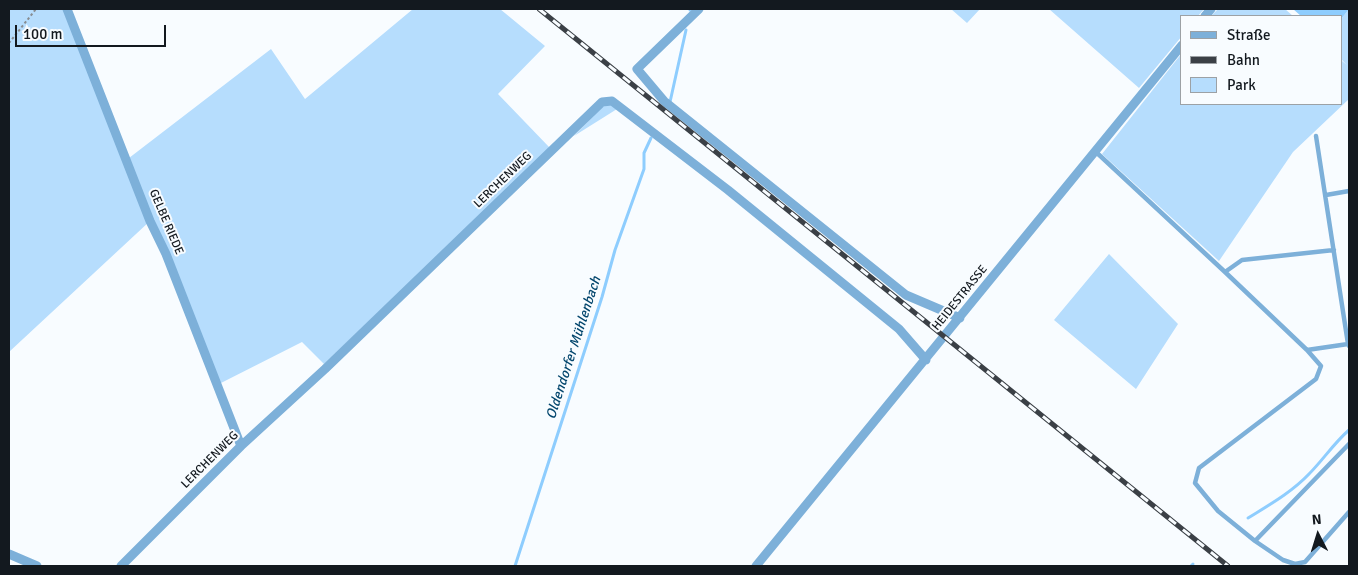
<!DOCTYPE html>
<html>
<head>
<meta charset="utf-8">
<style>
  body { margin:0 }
  #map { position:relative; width:1358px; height:575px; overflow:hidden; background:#f8fcff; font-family:Signika,sans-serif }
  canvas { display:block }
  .frame { position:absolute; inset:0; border:10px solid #13191f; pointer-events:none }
  .legend { position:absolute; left:1180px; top:15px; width:162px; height:90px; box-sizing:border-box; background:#f8fcff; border:1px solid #9ca1a5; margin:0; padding:6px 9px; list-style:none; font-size:15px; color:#13191f }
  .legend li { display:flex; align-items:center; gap:10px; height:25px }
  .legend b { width:25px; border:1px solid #9ca1a5 }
  .north { position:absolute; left:1293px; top:510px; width:50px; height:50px; -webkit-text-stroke:4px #f8fcff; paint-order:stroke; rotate:355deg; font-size:14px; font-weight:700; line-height:20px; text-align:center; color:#13191f }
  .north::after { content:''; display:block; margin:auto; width:18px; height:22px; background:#13191f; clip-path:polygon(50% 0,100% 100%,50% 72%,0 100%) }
  .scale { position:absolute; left:15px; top:25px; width:151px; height:22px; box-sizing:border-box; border:2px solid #13191f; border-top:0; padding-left:6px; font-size:15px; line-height:18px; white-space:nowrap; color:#13191f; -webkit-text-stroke:4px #f8fcff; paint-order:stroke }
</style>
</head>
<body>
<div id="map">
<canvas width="1358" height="575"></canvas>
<div class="frame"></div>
<ul class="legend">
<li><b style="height:6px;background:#7db0d9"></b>Straße</li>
<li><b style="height:6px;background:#3b4046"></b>Bahn</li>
<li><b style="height:14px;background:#b6ddfd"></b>Park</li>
</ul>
<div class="north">N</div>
<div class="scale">100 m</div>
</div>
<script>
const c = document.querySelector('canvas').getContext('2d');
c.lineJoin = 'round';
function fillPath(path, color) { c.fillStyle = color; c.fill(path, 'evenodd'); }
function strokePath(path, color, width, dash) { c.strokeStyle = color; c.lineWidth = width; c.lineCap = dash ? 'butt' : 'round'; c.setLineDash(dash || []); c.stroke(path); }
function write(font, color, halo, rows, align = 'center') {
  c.font = font + ' Signika,sans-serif'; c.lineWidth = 4; c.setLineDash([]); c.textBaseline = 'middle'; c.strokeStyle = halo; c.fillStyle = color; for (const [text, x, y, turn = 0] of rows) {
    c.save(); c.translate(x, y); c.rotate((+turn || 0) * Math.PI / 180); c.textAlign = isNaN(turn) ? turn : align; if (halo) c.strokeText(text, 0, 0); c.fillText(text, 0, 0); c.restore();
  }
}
fillPath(new Path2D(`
  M9 9H67L129 158 271 49 305 99 413 9H500L545 46 498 94 550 148 324 364 302 342 217 385 150 221 9 352Z
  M951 9H980L967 23Z
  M1049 9H1204L1198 16H1182V36L1139 88Z
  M1218 9H1285L1293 16H1211Z
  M1349 9V99L1293 152 1219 261 1102 154 1182 53V104H1342V61L1347 65 1342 60V18Z
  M611 105 617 109 574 136 603 106Z
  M1109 254 1178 324 1136 389 1054 320Z`), '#b6ddfd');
fillPath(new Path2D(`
  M1293 9H1349L1342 18V16H1301Z`), '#8ecdfe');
strokePath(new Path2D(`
  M690 10V9
  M670 102 686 30
  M1248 518C1269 505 1292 492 1309 474 1323 460 1334 443 1349 430
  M515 566 602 297 615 250 644 169V153L651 138
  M1191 566 1193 564`), '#8ecdfe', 3);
strokePath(new Path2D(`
  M9 43 36 9`), '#888d92', 2, [2.5, 2.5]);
strokePath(new Path2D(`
  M1316 136 1348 344 1349 346
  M1096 152 1225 272 1307 350 1321 366 1316 379 1199 468 1195 483 1218 511 1255 541 1283 560 1295 564 1305 562 1349 512
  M1326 195 1349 191
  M1225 272 1242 260 1334 250
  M1307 350 1348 344
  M1255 541 1349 444`), '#7db0d9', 4.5);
strokePath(new Path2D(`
  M67 9 150 221 166 254 241 446
  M699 9 637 69 664 101 906 295 960 318
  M1205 16 1211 9
  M9 554 37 566
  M121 566 241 446 325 369 602 102 612 101 728 190 899 329 926 360
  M756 566 1182 45`), '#7db0d9', 9);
const rail = new Path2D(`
  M539 9 1228 566`);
strokePath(rail, '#3b4046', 5);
strokePath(rail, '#f8fcff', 3, [9]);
write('12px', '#13191f', '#f8fcff', [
  ["LERCHENWEG",503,180,-44],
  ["GELBE RIEDE",166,222,67],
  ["HEIDESTRASSE",960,298,-51],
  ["LERCHENWEG",210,460,-45]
]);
write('italic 14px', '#03466d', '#f8fcff', [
  ["Oldendorfer Mühlenbach",574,348,-72]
]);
</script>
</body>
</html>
